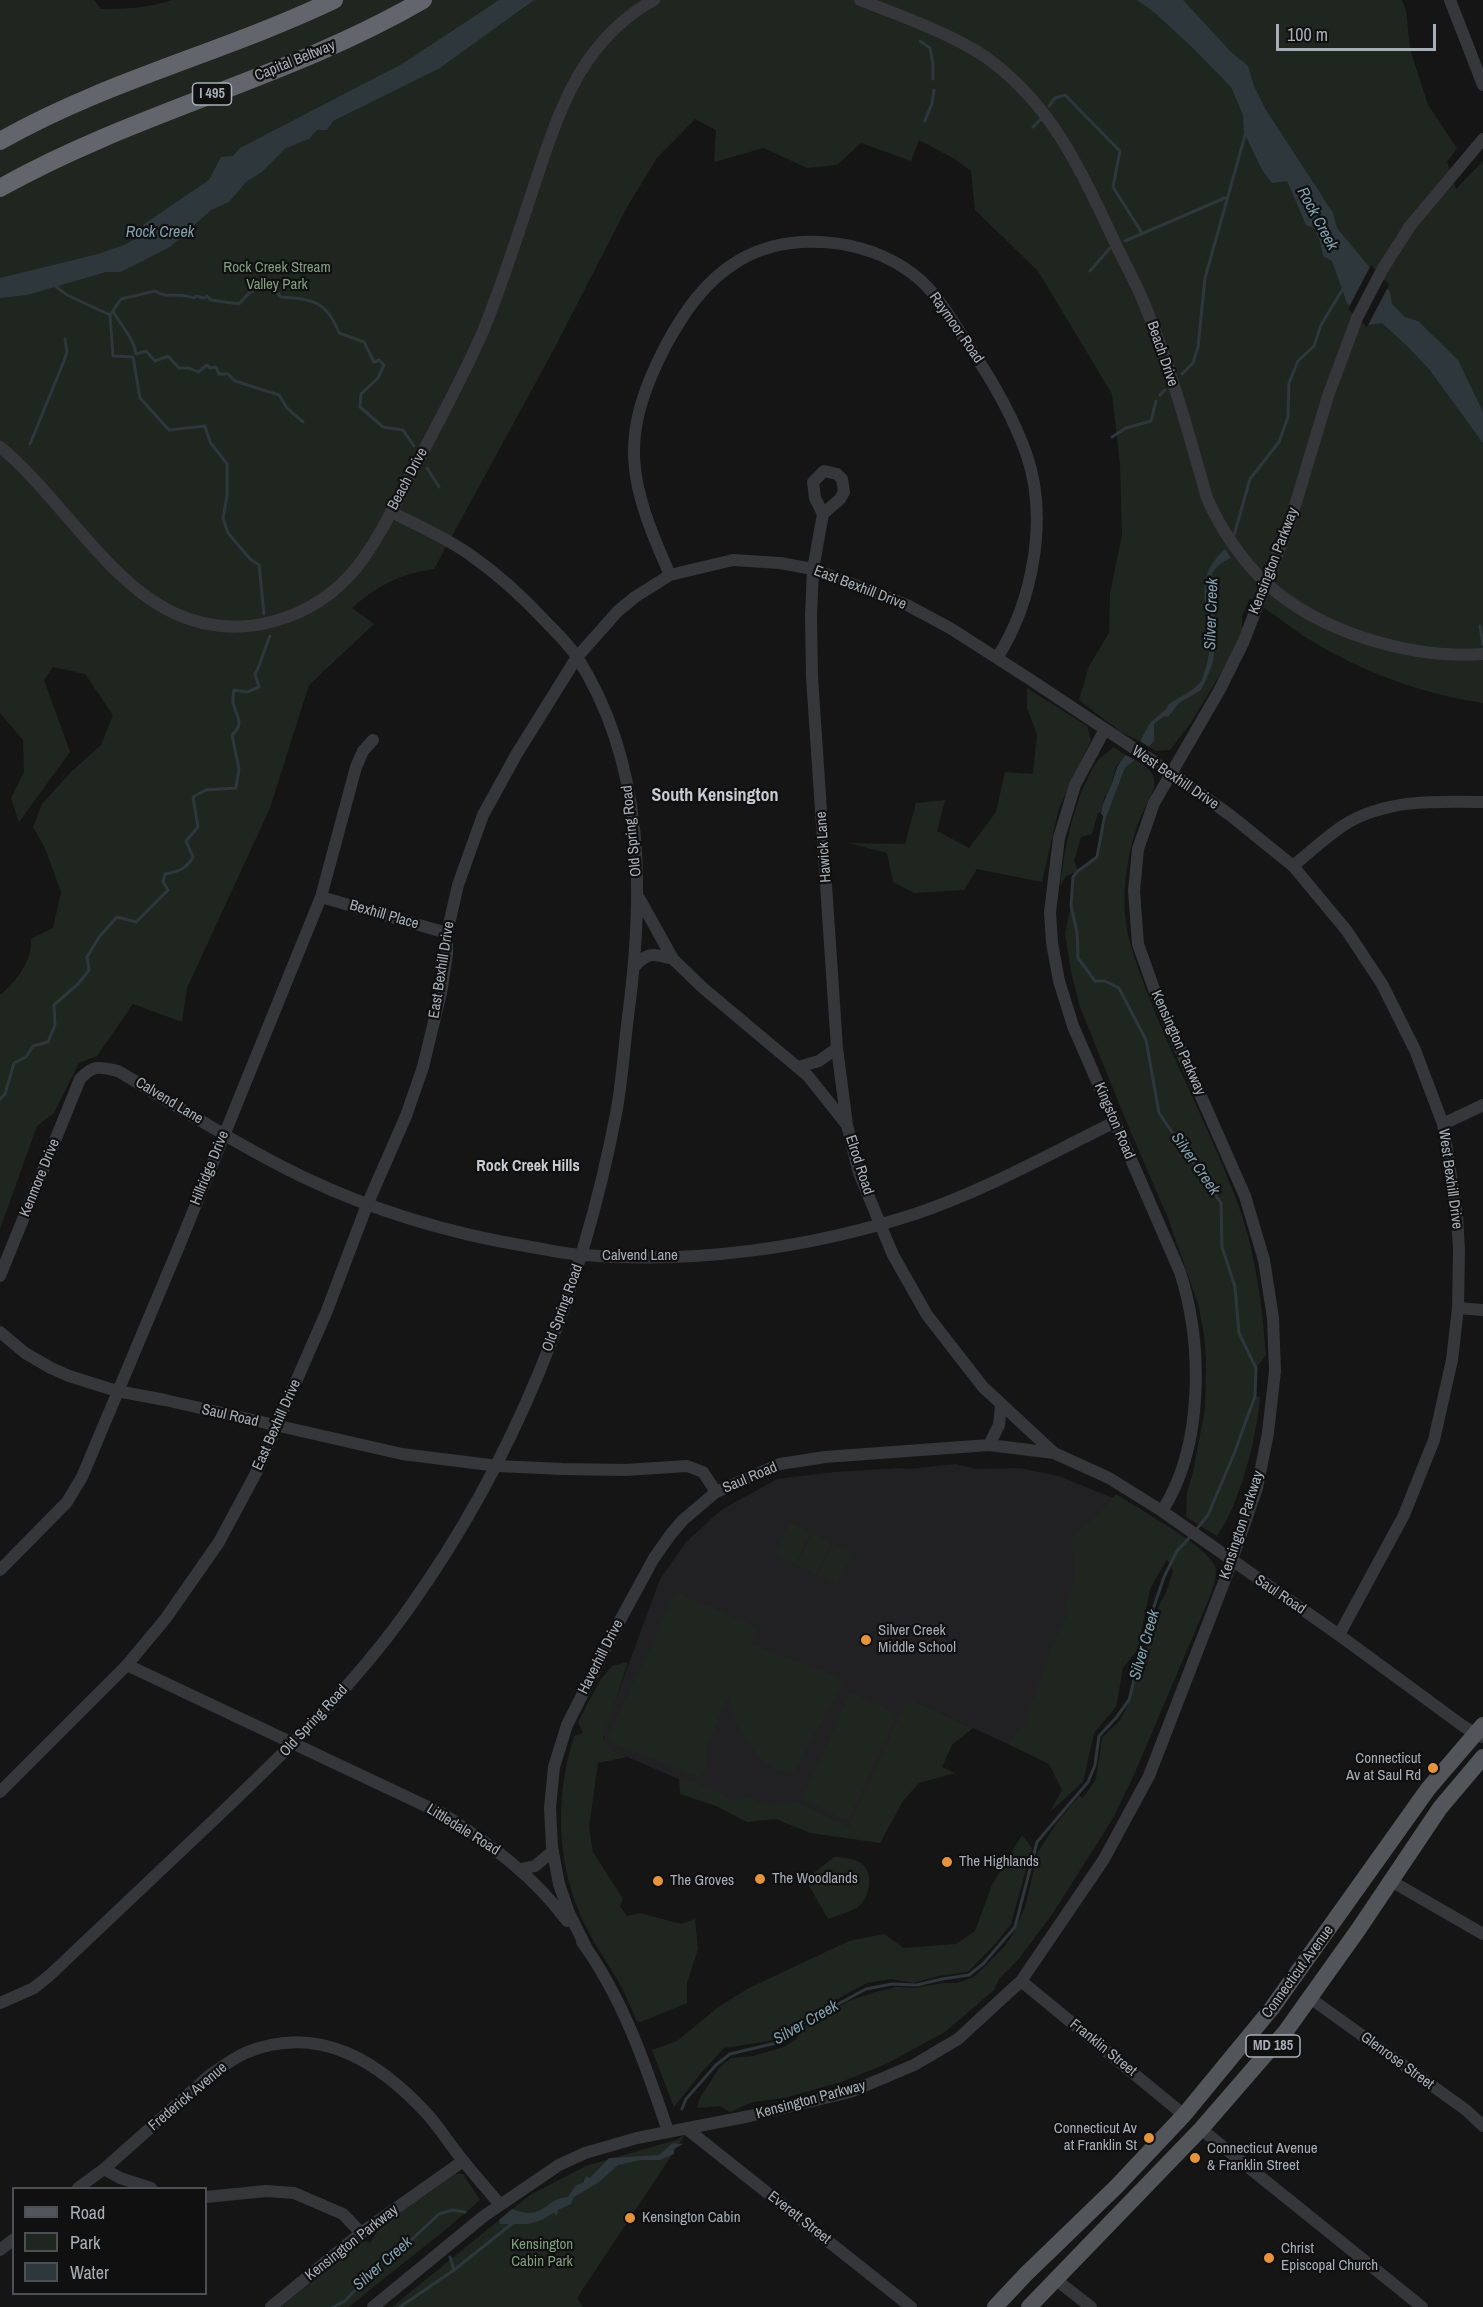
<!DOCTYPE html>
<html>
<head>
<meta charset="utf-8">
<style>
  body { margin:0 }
  #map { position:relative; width:1483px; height:2307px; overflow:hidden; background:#151516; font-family:"Archivo Narrow",sans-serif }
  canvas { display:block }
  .legend { position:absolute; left:12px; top:2187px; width:195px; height:108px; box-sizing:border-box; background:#101011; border:2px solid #4c4f53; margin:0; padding:8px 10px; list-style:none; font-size:18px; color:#a7aeb6 }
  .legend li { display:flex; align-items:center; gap:12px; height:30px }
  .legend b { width:30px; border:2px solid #4c4f53 }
  .scale { position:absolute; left:1276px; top:24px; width:160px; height:27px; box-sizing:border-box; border:3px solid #a7aeb6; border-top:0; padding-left:8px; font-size:18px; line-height:21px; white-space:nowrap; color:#a7aeb6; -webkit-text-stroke:4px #101011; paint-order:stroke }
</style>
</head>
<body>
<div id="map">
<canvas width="1483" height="2307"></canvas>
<ul class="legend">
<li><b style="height:8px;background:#52555a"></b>Road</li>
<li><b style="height:16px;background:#1f261f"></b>Park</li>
<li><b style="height:16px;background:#2e373b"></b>Water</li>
</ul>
<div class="scale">100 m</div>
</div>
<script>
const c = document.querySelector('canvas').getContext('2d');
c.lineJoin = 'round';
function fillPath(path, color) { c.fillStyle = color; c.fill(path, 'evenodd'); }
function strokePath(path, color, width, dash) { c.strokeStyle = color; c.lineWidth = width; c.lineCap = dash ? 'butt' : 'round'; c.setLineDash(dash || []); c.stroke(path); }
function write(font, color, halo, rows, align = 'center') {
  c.font = font + ' "Archivo Narrow",sans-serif'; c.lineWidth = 4.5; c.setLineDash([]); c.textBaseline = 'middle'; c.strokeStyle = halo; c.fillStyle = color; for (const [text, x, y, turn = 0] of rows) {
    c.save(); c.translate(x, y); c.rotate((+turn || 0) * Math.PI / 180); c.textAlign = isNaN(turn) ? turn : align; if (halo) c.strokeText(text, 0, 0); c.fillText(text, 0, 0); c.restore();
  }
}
fillPath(new Path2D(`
  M955 1464 977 1469 1019 1468 1059 1476 1113 1498 1155 1522 1032 1755 914 1701 851 1830 732 1802 611 1750 606 1745 603 1734 660 1579 686 1542 721 1510 777 1479 834 1472 899 1468 910 1469Z`), '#212123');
fillPath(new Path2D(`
  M0 0H94L101 9C127 9 148 8 172 0H1402L1406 10 1410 49 1428 105 1457 148 1447 162 1456 189 1483 161V703C1428 695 1370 675 1322 647 1297 633 1274 614 1250 598L1242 616V633L1235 650 1190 724 1170 750 1156 751 1149 747 1154 741 1143 736 1140 741 1122 733 1079 700 1089 666 1109 633 1110 593 1122 535 1120 464 1112 394 1038 271 975 210 971 171 953 158 919 140 911 161 861 143 837 165 807 168 764 148 714 162 716 130 695 119 657 158 627 207 554 349 434 569C402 573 376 586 352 608L374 624 309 685 270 808 187 988 182 1022 133 1004 97 1056 79 1063 54 1113 37 1126 0 1229V995C16 982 33 960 31 939L53 928 61 892 45 848 33 827 42 804 71 772 101 745 113 715 85 674 53 667 44 680 70 752 19 822 11 798 24 772 23 740 0 713Z
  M1027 688 1087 726 1091 740 1059 808 1042 882 977 869 964 890 914 893 893 882 887 853 849 843 905 844 916 803 945 800 937 831 969 848 996 812 1005 772 1033 774 1037 734 1027 708Z
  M1113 747 1126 755 1116 766 1111 787 1104 798 1101 813H1098L1092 834 1081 837 1074 861 1078 871 1097 857 1106 818 1125 768 1135 760C1143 764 1153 770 1154 779 1157 791 1143 809 1139 821 1125 859 1119 907 1131 946 1158 1034 1204 1113 1236 1199 1255 1248 1262 1302 1266 1355L1256 1368 1255 1396 1260 1397C1257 1437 1240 1504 1217 1536L1186 1517 1187 1493 1193 1472 1205 1409 1206 1359 1204 1334 1198 1304 1168 1218 1127 1123 1080 1007 1071 972 1065 933 1071 906 1073 877 1077 872 1066 876 1060 886C1065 844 1074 799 1096 763 1100 757 1108 753 1113 747Z
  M1116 1494C1137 1508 1207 1546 1215 1566 1218 1574 1213 1586 1211 1594L1133 1777 1112 1820 1053 1913 1018 1960 999 1979 994 1990 945 2032 886 2064 841 2082 784 2098 753 2102 730 2112 720 2106 697 2108 700 2098 719 2068 731 2058 753 2056 784 2047 796 2039 806 2025 849 2001 875 1992 896 1987 915 1988 943 1983H957L974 1977 1004 1947 1014 1932 1025 1907 1038 1852 1056 1824 1079 1796 1083 1798 1096 1779 1102 1738 1120 1720 1127 1707 1160 1603 1166 1593 1173 1571 1167 1559 1150 1589 1138 1649 1123 1668 1116 1707 1094 1733 1083 1782 1050 1812 1062 1790 1049 1764 1008 1744 1024 1725 1050 1652 1069 1610 1064 1607 1075 1579V1566L1071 1549 1073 1536 1099 1514Z
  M790 1523 810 1532 795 1564 775 1555Z
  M812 1533 831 1542 816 1574 797 1565Z
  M833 1543 852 1552 837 1584 818 1575Z
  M675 1592 757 1627 751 1644 839 1677 842 1684 793 1773C787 1771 780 1771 774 1768 753 1758 730 1717 729 1695L707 1745 708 1762 701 1778 610 1742 608 1736 646 1656 647 1657Z
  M628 1662 603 1738 611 1750 627 1757 598 1763 589 1827 593 1852 623 1899 620 1906 627 1916 640 1913 681 1924 695 1919 698 1949 687 1983V2003L641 2022 637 2021C630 2006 624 1990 615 1976 606 1960 595 1945 587 1929 556 1868 554 1800 574 1736L583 1733 578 1722 600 1680 612 1666Z
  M851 1692 897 1714 848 1821 802 1799Z
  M914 1701 973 1728 952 1745 942 1767 955 1773 919 1783 903 1801 880 1843 810 1833 776 1819 747 1822 716 1806 680 1794 679 1777 710 1788 734 1801 750 1797 760 1802 773 1805 796 1802 849 1827 906 1703Z
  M1022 1835 1032 1848 1011 1924 996 1943 968 1972 938 1976 914 1983 891 1979 867 1983 815 2011 770 2041 724 2048 702 2072 674 2107 652 2050 677 2041 717 2008 747 1989 849 1941 884 1934 904 1948 956 1944 975 1931 992 1885Z
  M834 1857C842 1857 860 1859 865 1867 873 1878 869 1898 859 1906 851 1912 838 1915 828 1919L807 1882 814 1873Z
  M685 2135 577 2298 583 2307H392L530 2195 586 2166 676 2140Z
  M455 2174H463L480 2200C438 2238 392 2271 349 2307H281L363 2239 370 2243 380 2227Z`), '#1f261f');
fillPath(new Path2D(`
  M499 0H534L440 68 333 121 327 130H317L309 139 286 148 262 172 246 182 229 202 211 210 170 247 121 272H106L27 295 0 298V278L98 254 124 245 141 236 144 224 209 180 221 157 233 156 240 148 402 64Z
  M1137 0H1183L1231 52 1248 66 1254 86 1266 110 1333 213 1337 228 1390 292 1392 304 1405 317 1418 321 1458 360 1483 412V443L1429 369 1407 346 1382 323 1369 325 1347 303 1332 261 1323 256 1320 241 1314 228 1306 225 1287 181 1272 183 1262 170 1244 132 1243 115 1231 87 1193 48 1154 12Z
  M1225 549 1231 558C1207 569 1211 578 1210 602L1215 606 1212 624 1215 644 1213 662 1205 682 1201 690 1179 703 1168 717 1164 716 1154 724V741L1149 747 1140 741 1150 723 1166 709 1168 705C1177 698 1191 692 1199 684 1203 680 1204 672 1206 667 1221 623 1183 586 1225 549Z
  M1126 755 1135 760 1125 768 1106 818 1101 814C1103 800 1106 797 1111 786 1117 771 1114 768 1126 755Z
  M673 2143 683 2144 674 2149V2154L660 2160H641L618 2165 599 2182 574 2197 571 2204 558 2210 557 2215 553 2213 542 2220 528 2224H500L499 2220 512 2209C545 2222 545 2198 568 2197L576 2185 583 2183 586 2176 590 2178 609 2158 659 2155Z`), '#2e373b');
fillPath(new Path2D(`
  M1371 265 1389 285 1367 327 1348 309Z`), '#151516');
strokePath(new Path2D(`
  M920 41 930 48 933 64V79
  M1049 106 1055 98 1065 95 1120 151 1113 187 1142 233
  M925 121 932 103 934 90
  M1033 127 1041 119
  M1125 241 1225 198
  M1090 271 1110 248
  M54 285 67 295 110 315 113 356 133 357 140 398 169 430 205 426 210 442 227 464V496L223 518 228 533 250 559 259 565 264 614
  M113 311C121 326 134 338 136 354L146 351 155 361 168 356 179 368H189L198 372 207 365 210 368 216 367 219 374H228L235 381 279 395 287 408 303 422
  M110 315 121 299 155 291C169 300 178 291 194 298L196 296 204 298 207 296 211 300 239 304 249 293 268 282 281 297C312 299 327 301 339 333L364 342 374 362 379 360 384 365 378 378 361 394 360 407 383 427 403 430 414 446
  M1182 374 1193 363 1198 347 1205 278 1246 132
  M1160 395 1165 390
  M1112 437 1126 428 1151 421 1156 401
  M30 444 64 361 67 352 65 339
  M427 468 439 487
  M1233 539 1250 479 1279 442 1288 417 1289 383 1298 361 1314 346 1321 325 1344 287
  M1480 626 1483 644
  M1105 814 1097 857 1078 871 1073 877 1071 906 1077 932 1078 958 1095 981H1105L1119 988 1146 1040 1159 1113 1221 1203 1222 1247 1235 1287 1239 1333 1256 1368 1255 1396 1234 1454 1208 1515 1196 1530
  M0 1099 5 1094 14 1063 26 1057 33 1046 48 1042 55 1025 54 1005 78 984 89 970 87 957 99 937 117 917 136 922 168 890 163 882 165 874C177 872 187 869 193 857L186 841 198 827 193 797 206 790 236 788 239 769 232 735C244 723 238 720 234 706 232 702 233 695 234 690L247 692 259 687 255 674C262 662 264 649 270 636
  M682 2109 686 2099 716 2065 730 2054 780 2042 803 2023 866 1989 892 1984 917 1985 942 1979 969 1975 983 1964 1015 1927 1037 1842 1088 1782 1095 1765 1099 1736 1116 1718 1129 1700 1148 1624 1164 1577 1177 1551 1192 1535
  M450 2257 454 2270
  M333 2307 345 2301 379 2264 393 2257 439 2214 452 2210 465 2212
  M400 2307 454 2270 514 2222`), '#2e373b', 3);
strokePath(new Path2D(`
  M860 0C899 15 958 36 991 61 1052 107 1079 167 1111 234 1122 259 1136 282 1146 308 1171 369 1189 434 1207 498 1220 528 1242 561 1267 584 1321 633 1411 659 1483 654
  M1450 0 1483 85
  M0 447C59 495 107 582 174 613 238 643 313 621 357 567 379 539 395 504 412 472 437 425 463 378 484 329 505 277 522 222 540 168 552 132 565 95 586 63 604 37 626 15 654 0
  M823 514 815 498 813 482 824 471 837 474 842 479 844 492 840 499 823 514 813 569 811 616 812 677 837 1048 847 1125
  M670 575C629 482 617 439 666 345 684 312 705 281 738 261 790 230 865 238 913 274 937 292 952 321 969 346 992 380 1012 414 1026 453 1049 517 1033 602 997 658
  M1104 731 1075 785 1059 838 1050 912 1052 943 1059 981 1073 1026 1180 1272C1203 1344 1204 1446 1162 1511
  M1293 866C1309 853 1326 837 1344 825 1386 799 1435 801 1483 802
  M321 897 447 933
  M639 898 673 959 703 988 808 1076 847 1125 859 1173 893 1255 927 1315 983 1387 1054 1453
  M635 966C649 950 655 955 673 959
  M798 1067 819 1061 837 1048
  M1443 1124 1483 1105
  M0 1276 80 1079C94 1064 99 1067 118 1071 179 1107 239 1146 303 1177 376 1212 452 1234 531 1247 549 1250 566 1254 584 1255 695 1264 810 1248 915 1214 984 1191 1049 1154 1113 1123
  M1458 1308 1483 1310
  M0 1332 25 1353 51 1368 69 1376 117 1391 165 1400 402 1454 498 1466 562 1469 625 1470 687 1466 703 1472 716 1492
  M989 1445 999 1425 1001 1406
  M0 1570 67 1502 82 1477 177 1251 321 897 356 767 363 751 373 740
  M127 1665 445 1815C492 1846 533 1875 567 1921
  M0 1792 127 1665 166 1618 219 1542 256 1473 326 1313 367 1205 406 1116 423 1067 441 993 447 954V933L458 885 483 815 516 755 577 657 618 611 635 597 670 575 733 560 780 563 813 569 907 605 950 628 1028 678 1171 773 1230 815 1293 866 1347 931 1382 984 1415 1050 1443 1124 1457 1215 1459 1250 1458 1308 1452 1360 1434 1440 1404 1515 1339 1635
  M521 1869 535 1866 553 1851
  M1391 1881 1483 1934
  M582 1942C623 1998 646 2066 668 2131
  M586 1947 569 1913 559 1884 552 1847 550 1808 554 1767 567 1725 618 1624 654 1558 671 1534 683 1520 716 1492 780 1464 825 1457 989 1445 1054 1453 1109 1478 1162 1511 1339 1635 1463 1726 1482 1737
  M1021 1981 1184 2115
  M1310 1998 1466 2110 1483 2126
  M0 2003 34 1988 50 1975C106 1922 162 1869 218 1816 286 1751 354 1686 409 1608 514 1461 582 1291 616 1114 622 1082 624 1049 628 1017 644 895 646 765 577 657 569 645 558 634 548 624 524 598 498 574 469 554 445 537 417 525 391 512
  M687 2129 911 2307
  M1201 2129 1422 2307
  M104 2169 120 2178 151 2188
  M78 2188 104 2169 210 2075C221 2068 232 2059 245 2053 319 2022 380 2062 429 2116 442 2131 452 2148 465 2163 476 2177 489 2191 500 2205
  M206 2197 266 2191 294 2193 343 2214 361 2233
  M0 2250 14 2239
  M1055 2279 1091 2307
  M271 2307 361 2233 463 2161
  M373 2307 484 2216 559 2165 585 2153 637 2138 750 2116 850 2092 914 2065 958 2039 1021 1981 1104 1859 1149 1776 1226 1577 1257 1488 1268 1433 1275 1371 1273 1318 1264 1260 1245 1196 1155 992 1138 944 1134 891 1138 849 1154 803 1219 691 1243 643 1291 519 1328 396 1357 318 1382 270 1410 226 1483 139`), '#36373b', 12);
strokePath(new Path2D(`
  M995 2307 1026 2274 1116 2187 1184 2115 1272 2008 1428 1789 1483 1725
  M1029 2307 1201 2129 1286 2031 1358 1930 1440 1808 1483 1757`), '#52555a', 16);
strokePath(new Path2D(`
  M0 141C105 81 225 52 334 0
  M0 188C135 112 289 78 423 0`), '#62666c', 18);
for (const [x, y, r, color] of [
  [866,1640,6,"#e5933d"],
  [1433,1768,6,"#e5933d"],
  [947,1862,6,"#e5933d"],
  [760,1879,6,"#e5933d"],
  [658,1881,6,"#e5933d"],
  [1149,2138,6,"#e5933d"],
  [1195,2158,6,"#e5933d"],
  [630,2218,6,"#e5933d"],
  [1269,2258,6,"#e5933d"]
]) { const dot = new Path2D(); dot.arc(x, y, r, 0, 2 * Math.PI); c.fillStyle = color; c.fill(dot); strokePath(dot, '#101011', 2); }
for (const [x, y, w] of [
  [212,94,39],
  [1273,2046,54]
]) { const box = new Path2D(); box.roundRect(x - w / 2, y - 11, w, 22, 4.5); c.fillStyle = '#101011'; c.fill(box); strokePath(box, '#a7aeb6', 1.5); }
write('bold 14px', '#a7aeb6', null, [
  ["I 495",212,94],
  ["MD 185",1273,2046]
]);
write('15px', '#a7aeb6', '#101011', [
  ["Capital Beltway",295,61,-22],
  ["Raymoor Road",956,328,55],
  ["Beach Drive",1162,354,71],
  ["Beach Drive",408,479,-62],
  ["Kensington Parkway",1274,561,-69],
  ["East Bexhill Drive",860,588,21],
  ["West Bexhill Drive",1175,778,34],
  ["Old Spring Road",632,831,-96],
  ["Hawick Lane",824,847,-94],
  ["Bexhill Place",384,915,16],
  ["East Bexhill Drive",442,970,-81],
  ["Kensington Parkway",1178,1043,66],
  ["Calvend Lane",169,1101,31],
  ["Kingston Road",1114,1121,67],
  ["Elrod Road",859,1165,72],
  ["Hillridge Drive",210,1168,-68],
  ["Kenmore Drive",40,1178,-68],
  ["West Bexhill Drive",1450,1179,82],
  ["Calvend Lane",640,1256],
  ["Old Spring Road",563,1308,-70],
  ["Saul Road",230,1416,13],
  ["East Bexhill Drive",277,1425,-66],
  ["Saul Road",750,1478,-23],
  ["Kensington Parkway",1242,1525,-72],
  ["Saul Road",1280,1595,34],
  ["Haverhill Drive",601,1657,-63],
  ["Old Spring Road",314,1721,-47],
  ["Littledale Road",463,1830,32],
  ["Connecticut Avenue",1298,1972,-54],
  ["Franklin Street",1103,2048,39],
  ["Glenrose Street",1397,2061,36],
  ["Frederick Avenue",188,2097,-40],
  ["Kensington Parkway",811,2100,-15],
  ["Everett Street",799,2218,38],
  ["Kensington Parkway",352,2243,-38]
]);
write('15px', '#829f80', '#101011', [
  ["Rock Creek Stream",277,268],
  ["Valley Park",277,285],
  ["Kensington",542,2245],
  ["Cabin Park",542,2262]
]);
write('15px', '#a7aeb6', '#101011', [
  ["Silver Creek",878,1631],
  ["Middle School",878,1648],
  ["Connecticut",1421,1759,"right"],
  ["Av at Saul Rd",1421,1776,"right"],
  ["The Highlands",959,1862],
  ["The Woodlands",772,1879],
  ["The Groves",670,1881],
  ["Connecticut Av",1137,2129,"right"],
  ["at Franklin St",1137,2146,"right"],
  ["Connecticut Avenue",1207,2149],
  ["& Franklin Street",1207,2166],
  ["Kensington Cabin",642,2218],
  ["Christ",1281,2249],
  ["Episcopal Church",1281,2266]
], 'left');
write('italic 16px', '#80a0ae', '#101011', [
  ["Rock Creek",1317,219,62],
  ["Rock Creek",160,233],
  ["Silver Creek",1212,614,-88],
  ["Silver Creek",1195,1164,55],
  ["Silver Creek",1145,1645,-74],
  ["Silver Creek",806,2023,-30],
  ["Silver Creek",383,2264,-41]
]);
write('bold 16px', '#c8ccd2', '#101011', [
  ["Rock Creek Hills",528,1167]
]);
write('bold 18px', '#c8ccd2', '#101011', [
  ["South Kensington",715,796]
]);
</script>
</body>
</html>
